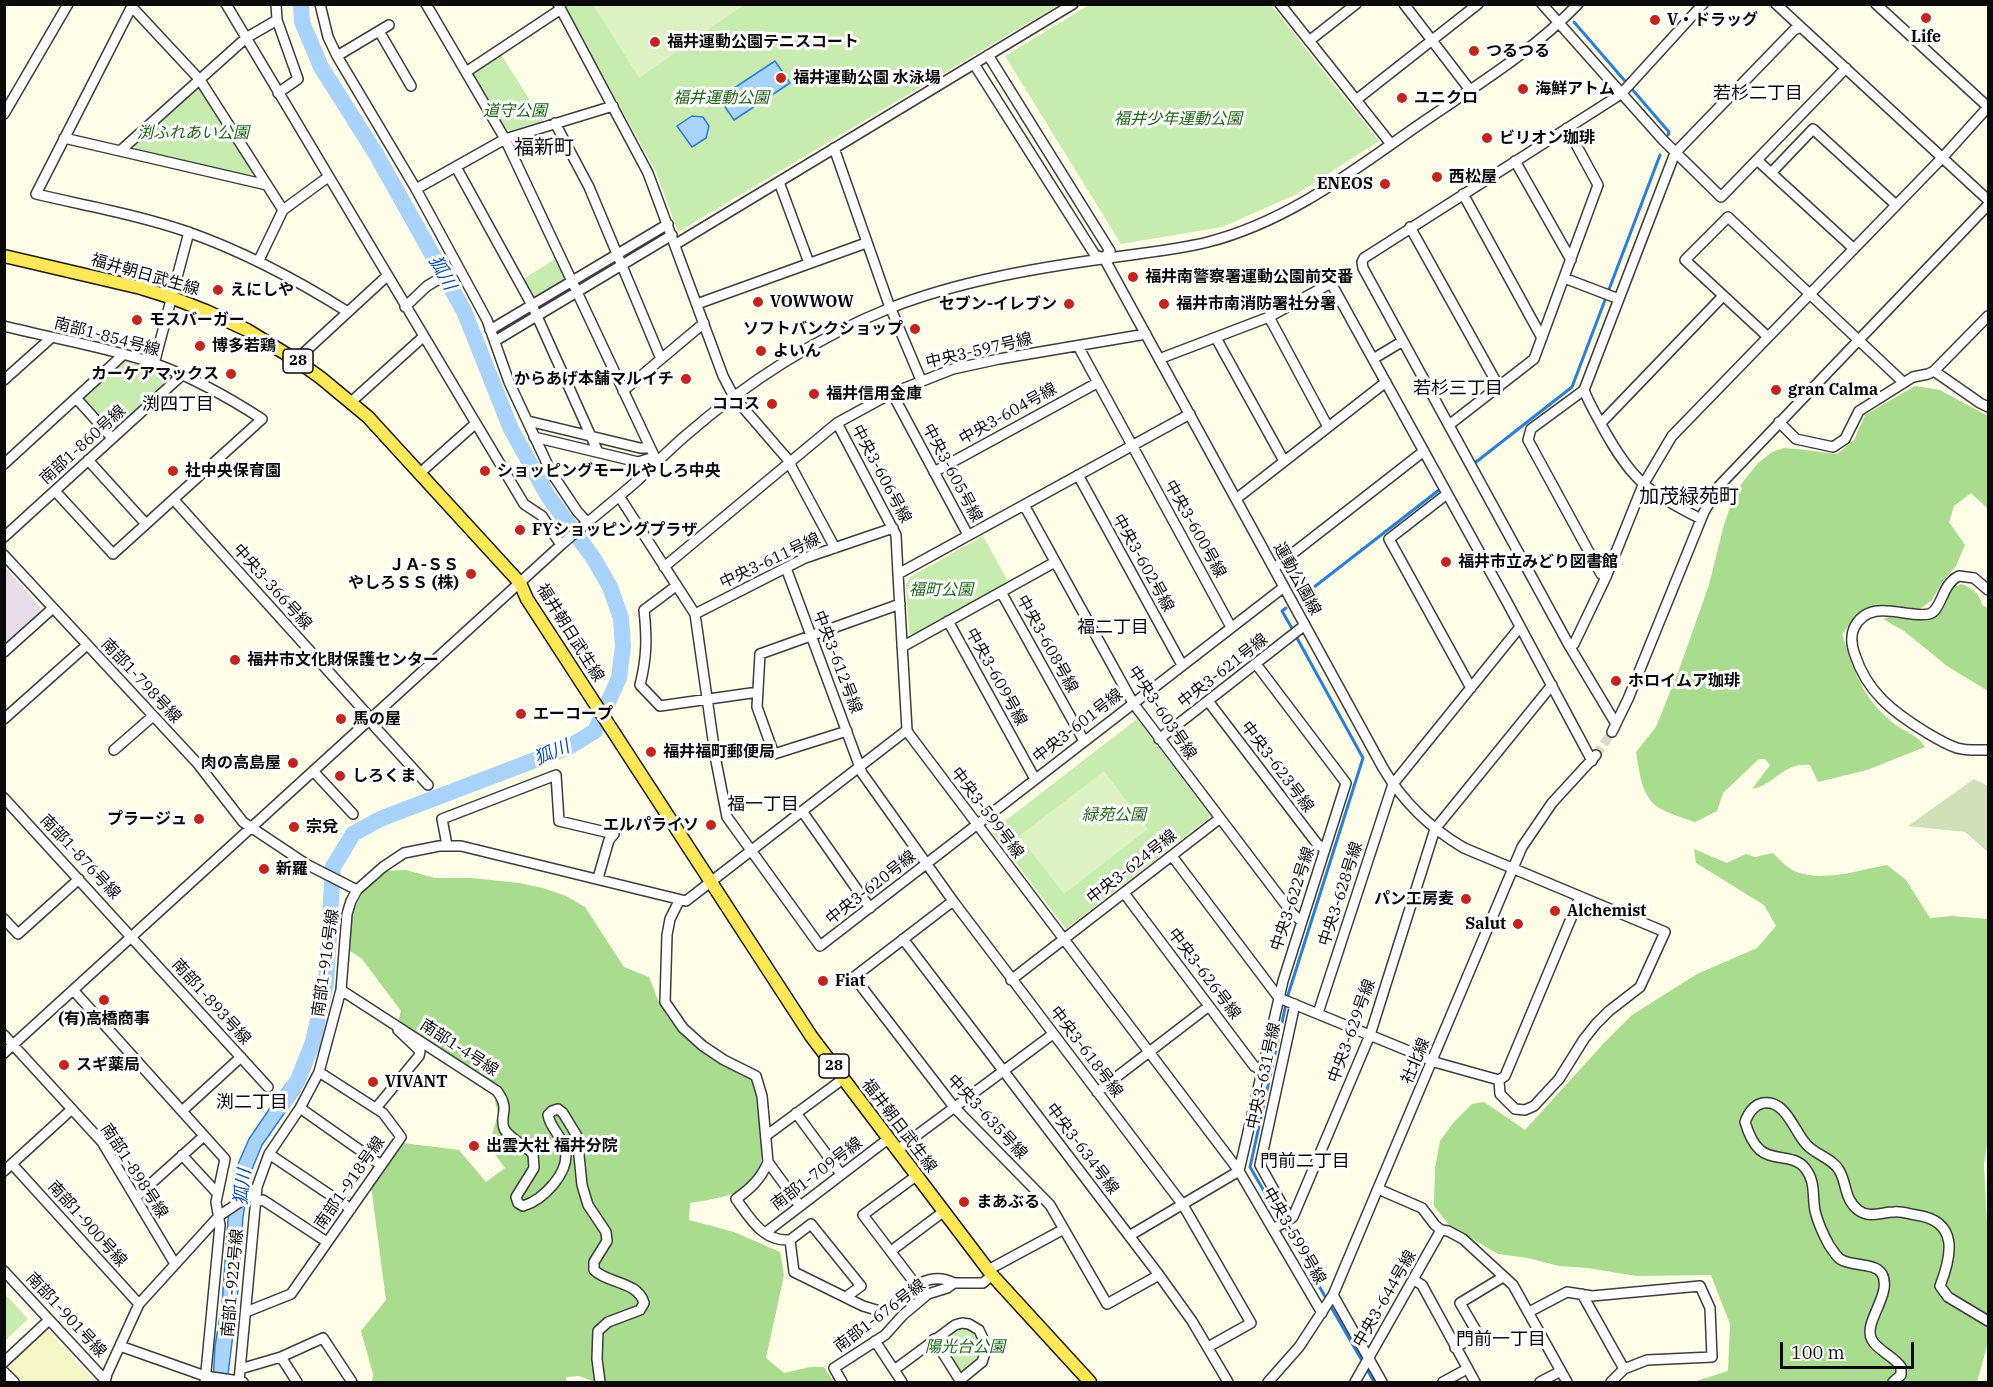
<!DOCTYPE html>
<html>
<head>
<meta charset="utf-8">
<style>
  body { margin:0 }
  #map { position:relative; width:1993px; height:1387px; overflow:hidden; background:#fffde8; font-family:"IBM Plex Serif",serif }
  canvas { display:block }
  .frame { position:absolute; inset:0; border:6px solid #0a0a0a; pointer-events:none }
  .scale { position:absolute; left:1780px; top:1342px; width:134px; height:27px; box-sizing:border-box; border:3px solid #0a0a0a; border-top:0; padding-left:8px; font-size:18px; line-height:21px; white-space:nowrap; color:#0a0a0a; -webkit-text-stroke:4px #fff; paint-order:stroke }
</style>
</head>
<body>
<div id="map">
<canvas width="1993" height="1387"></canvas>
<div class="frame"></div>
<div class="scale">100 m</div>
</div>
<script>
const c = document.querySelector('canvas').getContext('2d');
c.lineJoin = 'round';
function fillPath(path, color) { c.fillStyle = color; c.fill(path, 'evenodd'); }
function strokePath(path, color, width, dash) { c.strokeStyle = color; c.lineWidth = width; c.lineCap = dash ? 'butt' : 'round'; c.setLineDash(dash || []); c.stroke(path); }
function write(font, color, halo, rows, align = 'center') {
  c.font = font + ' "IBM Plex Serif","Noto Sans JP",serif'; c.lineWidth = 6; c.setLineDash([]); c.textBaseline = 'middle'; c.strokeStyle = halo; c.fillStyle = color; for (const [text, x, y, turn = 0] of rows) {
    c.save(); c.translate(x, y); c.rotate((+turn || 0) * Math.PI / 180); c.textAlign = isNaN(turn) ? turn : align; if (halo) c.strokeText(text, 0, 0); c.fillText(text, 0, 0); c.restore();
  }
}
fillPath(new Path2D(`
  M5 567 41 608 42 612 5 646Z`), '#eaddea');
fillPath(new Path2D(`
  M44 1330 48 1331 95 1382H19L7 1369 6 1365Z`), '#f5f6c6');
fillPath(new Path2D(`
  M564 5H1058L678 232 656 172Z
  M1089 5H1271L1379 141 1295 195 1222 227 1121 244 1005 56Z
  M500 53 543 121 511 131 505 129 474 75 476 70Z
  M196 88 201 89 254 171 250 176 136 150 134 143Z
  M555 259 564 277 562 283 536 299 530 297 522 280Z
  M127 359 170 374 171 381 116 430H111L84 400 85 395 123 360Z
  M983 536 1009 583 913 635 909 633 906 584 910 577Z
  M1137 719 1210 815 1209 818 1066 929 992 831Z
  M5 1294 28 1319 5 1341V1293Z
  M967 1327 977 1332 984 1348 979 1361 963 1373 960 1372 941 1341 942 1338 956 1328Z`), '#c8ebb0');
fillPath(new Path2D(`
  M1915 386 1940 390 1988 416V509L1971 493 1954 506 1949 522 1965 545 1956 566 1943 581 1932 600 1920 609C1880 605 1868 600 1842 634 1854 671 1861 696 1892 722 1904 732 1917 734 1925 747L1867 770 1818 782 1810 765C1781 763 1777 784 1752 789L1770 765 1765 759H1759L1723 793 1717 811 1695 822C1684 818 1673 815 1663 810 1641 800 1640 773 1636 752L1656 727 1680 667 1709 585 1724 525 1735 492 1758 463 1772 452 1784 448 1797 449 1837 454 1854 440 1865 415Z
  M1961 584C1972 588 1980 593 1982 605L1988 608V691L1947 666 1904 631 1883 619 1889 617 1932 619 1943 610 1951 589Z
  M1694 849 1727 863 1746 854 1755 857 1773 853C1779 859 1786 867 1794 871 1822 883 1859 870 1887 865L1906 880 1930 918 1952 916 1988 919V1138L1984 1165 1988 1241V1343L1977 1382H1693L1728 1371 1730 1324 1711 1275 1636 1276 1588 1268 1559 1266 1528 1258 1498 1254 1449 1225 1434 1206 1435 1168 1440 1141 1454 1122 1472 1104 1484 1102 1525 1130 1604 1043 1632 1015 1697 974 1757 948 1776 926 1764 905 1696 863Z
  M406 870 435 878H472L519 883 543 888 566 896 585 907 624 967 649 977C653 986 656 997 661 1006 675 1032 700 1050 724 1065 733 1071 745 1071 752 1079 761 1089 758 1107 759 1119 769 1186 753 1193 690 1203L689 1220 734 1232 780 1252 784 1275 766 1358 784 1373 810 1367H824L834 1382H595L579 1376 566 1377V1382H372L373 1374 361 1331 386 1300 371 1186 403 1143 459 1150 486 1182 505 1168 488 1145 493 1132 498 1114 495 1101 499 1086 398 1022 401 1011 362 959 350 951C352 909 352 900 384 871Z`), '#a9dc8e');
fillPath(new Path2D(`
  M1974 779 1988 786V852L1965 832 1908 826Z`), '#d0e1b9');
fillPath(new Path2D(`
  M745 4 639 78 593 5V4Z
  M1104 771 1148 829 1064 894 1019 836Z`), '#dcf2c2');
const water = new Path2D(`
  M775 61 790 83 734 120 719 98Z
  M692 116 703 117 709 126 706 138 692 147 677 126Z
  M287 1083 300 1091 262 1145 250 1174 243 1217 237 1303 227 1382H213L215 1346 222 1305 228 1220 235 1171 249 1139Z`);
fillPath(water, '#a9d3fa');
strokePath(water, '#2c7fd5', 1.5);
strokePath(new Path2D(`
  M1574 22 1669 132 1668 135
  M1476 462 1572 387 1660 155
  M1300 598 1439 490
  M1286 608 1282 611 1293 630
  M1279 1217 1250 1167 1288 995 1363 758 1297 638
  M1285 1227 1361 1359
  M1368 1371 1374 1382`), '#2c7fd5', 3);
strokePath(new Path2D(`
  M281 1106 298 1080 313 1042 326 983 333 867 353 834 380 819 569 747 595 731 619 678 623 646 621 618 610 587 594 559 548 496 511 429 464 311 376 154 321 67 302 22 301 4`), '#a9d3fa', 16);
strokePath(new Path2D(`
  M1596 755 1612 732`), '#dad9c7', 9, [9, 4.5]);
const minor = new Path2D(`
  M133 4 36 194C87 206 139 215 188 232 245 252 297 280 348 312
  M226 4 524 504 542 516 561 545
  M276 4 277 20 298 79 278 93
  M320 4 328 37 337 56 416 189 487 320 509 382 551 472 577 511 587 522
  M426 4 505 139 657 462
  M558 4 648 173 723 376 734 397 790 462 792 468 835 548
  M1280 4 1391 144
  M1404 4 1470 90
  M1542 4 1663 140 1721 197 1846 68
  M1776 4 1988 200
  M132 7 200 80 283 210
  M379 31 411 86
  M1309 41 1356 4
  M988 55 1110 251 1104 258
  M337 56 389 25
  M974 64 1095 255 1104 258
  M466 72 561 9
  M1356 100 1478 4
  M4 114 68 4
  M555 123 589 187 661 359
  M64 138 267 185
  M834 148 888 302 921 380
  M120 151 246 38 277 20
  M1757 160 1853 248
  M1515 161 1571 260
  M456 167 532 305 598 452
  M1771 173 1813 129 1896 205
  M779 182 809 263
  M416 189 505 139 613 106
  M1463 194 1542 338
  M1410 227 1499 387
  M676 244 1073 4
  M1104 258 1383 768C1403 802 1430 828 1464 848L1665 932 1640 987 1609 1011 1596 1024 1584 1039 1559 1079 1534 1106 1525 1110 1515 1109 1500 1094 1499 1080
  M259 260 283 210 328 177
  M1564 278 1619 299
  M697 304 866 243
  M405 307 427 286 458 268
  M1269 317 1328 427
  M4 326C55 339 107 347 156 364 194 378 228 397 262 419L113 554 55 491
  M490 330 668 224
  M1768 337 1685 260 1728 217 1903 382
  M1216 338 1284 461
  M495 341 672 235
  M1078 346 1231 627
  M1159 359 1269 317 1331 283 1507 602 1592 761
  M1373 359 1403 341
  M296 360 387 276
  M154 364 189 232
  M1934 371 1988 316
  M4 380 51 338
  M1584 390 1531 429 1528 440 1601 574 1606 577
  M623 391 704 323
  M892 393 968 535
  M76 398 112 438
  M351 402 423 337
  M1190 414 898 574 907 730 909 734 1239 1171 1322 1313
  M528 421 640 448H650
  M1779 422 1796 439 1833 447 1845 439 1859 411 1913 377 1928 374 1934 371 1980 403 1988 407
  M837 423 896 535 898 574
  M1601 423 1723 296
  M1449 425 1534 359 1598 185 1567 128
  M534 437 638 462 654 457
  M88 460 146 524
  M4 464 124 354
  M934 472 1097 383
  M420 473 475 424
  M1078 475 1182 665
  M1447 494 1389 539 1471 688
  M619 496 695 614 716 761 727 817 820 946 1284 587
  M1236 499 1386 382
  M174 500 366 713 375 727 428 785
  M1024 505 1133 703 1292 913 1301 921
  M1701 519C1647 491 1633 482 1603 428 1597 416 1589 404 1584 390L1675 153 1794 30 1799 28
  M4 537 182 375
  M4 555 198 764 243 822 306 864 357 890
  M664 567 837 423 892 393 953 369 999 359 1146 334
  M786 568 862 773 953 901 1183 1205 1251 1323 1208 1347
  M1274 568 1424 451
  M676 586 644 610C647 638 647 657 640 685L660 706 758 692
  M1988 590 1974 578 1959 576C1941 584 1942 611 1929 614 1906 619 1870 596 1854 628 1850 637 1852 647 1855 655 1867 692 1893 712 1924 731 1934 737 1945 744 1957 748 1967 751 1978 750 1988 750
  M1001 592 1084 741
  M695 614 805 558 893 528
  M948 621 1035 779
  M902 647 1055 562
  M1570 647 1574 644 1606 577 1643 485 1672 436 1943 157 1988 107 1876 4
  M4 652 53 608
  M1208 701 1318 845 1325 848
  M4 719 87 645
  M1616 724 1570 647 1363 268 1362 262 1364 258 1621 94 1703 4
  M847 731 774 754 757 707 760 654 900 604
  M1612 732 1628 699 1704 512 1719 486 1988 205
  M1159 739 1305 625
  M114 750 153 716
  M314 772 353 814
  M4 798 268 1087
  M802 811 870 908
  M447 845 442 819 556 775 559 821 614 834 609 840 598 878
  M1172 856 1279 998 1438 1063 1499 1080 1505 1076 1580 897
  M1124 893 1254 1066 1263 1071
  M679 901 670 919 667 935 665 1002 683 1028 703 1046 724 1060 756 1076 762 1096 768 1162C761 1179 750 1189 736 1199 750 1218 763 1242 790 1240
  M953 901 854 977 954 1107 1050 1205 1107 1304 1159 1275
  M4 919 18 934 79 879
  M903 939 1159 1275 1192 1321 1228 1382
  M1011 980 1219 819
  M341 990 497 1091C511 1110 499 1115 504 1128 507 1137 526 1146 533 1154L534 1168 516 1197 518 1203 523 1206C543 1200 571 1172 565 1149 562 1136 550 1128 548 1115L552 1111 558 1109 563 1113 577 1136 582 1185 588 1205 606 1232 607 1241 594 1262V1270C608 1284 638 1281 644 1303L640 1310 608 1322 598 1331 597 1359 600 1382
  M74 991 225 1159 216 1202 220 1225 205 1382
  M1318 1013 1393 784 1520 627
  M4 1035 102 1142 175 1264
  M4 1053 561 545C586 523 613 502 638 480 654 465 669 450 685 436 746 383 816 338 890 308 959 281 1036 268 1109 258 1142 253 1176 250 1208 242 1290 221 1355 169 1423 122 1477 85 1533 51 1578 4
  M1097 1092 1209 1006
  M300 1108 381 1165
  M376 1108 419 1056 420 1051 398 1030
  M182 1111 241 1057
  M796 1113 841 1174
  M767 1135 843 1079
  M897 1150 1053 1034
  M269 1154 351 1209
  M182 1155 217 1193
  M768 1162 800 1206
  M12 1164 139 1304
  M4 1171 72 1109
  M1378 1189 1422 1208 1435 1225 1441 1230 1448 1231 1463 1239 1513 1285 1567 1382
  M136 1197 204 1136
  M256 1202 263 1200 327 1242
  M1290 1219 1260 1165 1295 1004
  M1273 1229 1293 1217 1370 1035 1435 829 1552 685
  M765 1233 888 1139
  M1129 1236 1239 1171 1283 981 1346 783 1256 664
  M790 1240 794 1272 863 1306 883 1312C902 1296 926 1268 954 1283
  M790 1240 811 1224 861 1286 846 1297
  M891 1251 943 1212
  M988 1270 1064 1229
  M4 1271 105 1380
  M1414 1280 1422 1285 1475 1382
  M916 1285 863 1215 916 1176
  M1582 1294 1624 1369
  M1333 1295 1382 1382
  M246 1312 291 1294 401 1137 383 1113 319 1072
  M1529 1312 1567 1292 1592 1296 1700 1286 1710 1308 1712 1357 1647 1360 1624 1369 1611 1382
  M934 1339 961 1382
  M875 1341 902 1382
  M120 1346 205 1376 239 1381V1382
  M1455 1348 1478 1334 1460 1303 1503 1277
  M281 1357 297 1382
  M4 1362 49 1320
  M240 1369 281 1357 323 1338 352 1382
  M894 1370 955 1325 962 1323 969 1324 979 1330 987 1347 982 1362 960 1380
  M4 1372 14 1382
  M105 1382 107 1374 139 1304 219 1216 250 1195 257 1187 269 1154 300 1108 319 1072 341 990 347 914 351 901 357 890 383 867 404 853 439 846H461L686 901 907 730
  M243 1382 239 1381 257 1187
  M842 1382 834 1368 885 1335 903 1315 928 1294 947 1288 954 1283H983L992 1275
  M1268 1382 1299 1347 1333 1295 1522 847 1552 803 1596 755
  M1355 1382 1441 1230
  M1443 1382 1467 1369
  M1540 1382 1561 1371
  M1893 1382 1901 1375V1367C1894 1356 1878 1351 1872 1340 1862 1323 1893 1294 1882 1274 1875 1262 1852 1267 1840 1259 1836 1256 1832 1249 1829 1245 1823 1234 1818 1223 1815 1211 1812 1195 1816 1182 1805 1168 1794 1154 1772 1161 1760 1150 1752 1143 1748 1132 1745 1122 1748 1114 1753 1105 1763 1103 1786 1099 1794 1132 1807 1145 1816 1155 1832 1158 1839 1170 1847 1183 1844 1199 1858 1210 1870 1219 1881 1212 1894 1212 1901 1211 1909 1214 1916 1215 1959 1221 1952 1255 1940 1286L1948 1297 1988 1321`);
const major = new Path2D(`
  M4 256 141 288 173 298 206 311 247 330 296 360 321 378 368 417 520 583 527 599 811 1036 992 1275 1090 1382`);
strokePath(minor, '#3d3d3d', 12);
strokePath(major, '#1b1b1b', 15);
strokePath(minor, '#fff', 9);
strokePath(major, '#ffe858', 12);
for (const [x, y, r, color] of [
  [1926,18,6,"#c1251b"],
  [1655,20,6,"#c1251b"],
  [655,42,6,"#c1251b"],
  [1474,51,6,"#c1251b"],
  [781,78,6,"#c1251b"],
  [1523,89,6,"#c1251b"],
  [1402,98,6,"#c1251b"],
  [1487,138,6,"#c1251b"],
  [1437,177,6,"#c1251b"],
  [1385,184,6,"#c1251b"],
  [1133,277,6,"#c1251b"],
  [218,290,6,"#c1251b"],
  [758,302,6,"#c1251b"],
  [1069,304,6,"#c1251b"],
  [1164,304,6,"#c1251b"],
  [137,320,6,"#c1251b"],
  [915,329,6,"#c1251b"],
  [200,346,6,"#c1251b"],
  [761,351,6,"#c1251b"],
  [231,374,6,"#c1251b"],
  [686,379,6,"#c1251b"],
  [1776,390,6,"#c1251b"],
  [814,394,6,"#c1251b"],
  [772,404,6,"#c1251b"],
  [173,471,6,"#c1251b"],
  [485,471,6,"#c1251b"],
  [520,530,6,"#c1251b"],
  [1446,562,6,"#c1251b"],
  [471,574,6,"#c1251b"],
  [235,660,6,"#c1251b"],
  [1616,681,6,"#c1251b"],
  [521,714,6,"#c1251b"],
  [341,719,6,"#c1251b"],
  [651,752,6,"#c1251b"],
  [293,763,6,"#c1251b"],
  [340,776,6,"#c1251b"],
  [199,819,6,"#c1251b"],
  [711,825,6,"#c1251b"],
  [294,827,6,"#c1251b"],
  [264,869,6,"#c1251b"],
  [1466,899,6,"#c1251b"],
  [1555,911,6,"#c1251b"],
  [1518,924,6,"#c1251b"],
  [823,981,6,"#c1251b"],
  [104,1000,6,"#c1251b"],
  [64,1065,6,"#c1251b"],
  [373,1082,6,"#c1251b"],
  [474,1146,6,"#c1251b"],
  [964,1202,6,"#c1251b"]
]) { const dot = new Path2D(); dot.arc(x, y, r, 0, 2 * Math.PI); c.fillStyle = color; c.fill(dot); strokePath(dot, '#fff', 2); }
for (const [x, y, w] of [
  [298,361,30],
  [834,1066,30]
]) { const box = new Path2D(); box.roundRect(x - w / 2, y - 12, w, 24, 4.5); c.fillStyle = '#fff'; c.fill(box); strokePath(box, '#0a0a0a', 1.5); }
write('bold 15px', '#0a0a0a', null, [
  ["28",298,361],
  ["28",834,1066]
]);
write('bold 16px', '#0a0a0a', '#fff', [
  ["V・ドラッグ",1667,20],
  ["Life",1926,37,"center"],
  ["福井運動公園テニスコート",667,42],
  ["つるつる",1486,51],
  ["福井運動公園 水泳場",793,78],
  ["海鮮アトム",1535,89],
  ["ユニクロ",1414,98],
  ["ビリオン珈琲",1499,138],
  ["西松屋",1449,177],
  ["ENEOS",1373,184,"right"],
  ["福井南警察署運動公園前交番",1145,277],
  ["えにしや",230,290],
  ["VOWWOW",770,302],
  ["セブン-イレブン",1057,304,"right"],
  ["福井市南消防署社分署",1176,304],
  ["モスバーガー",149,320],
  ["ソフトバンクショップ",903,329,"right"],
  ["博多若鶏",212,346],
  ["よいん",773,351],
  ["カーケアマックス",219,374,"right"],
  ["からあげ本舗マルイチ",674,379,"right"],
  ["gran Calma",1788,390],
  ["福井信用金庫",826,394],
  ["ココス",760,404,"right"],
  ["社中央保育園",185,471],
  ["ショッピングモールやしろ中央",497,471],
  ["FYショッピングプラザ",532,530],
  ["福井市立みどり図書館",1458,562],
  ["ＪＡ-ＳＳ",459,565,"right"],
  ["やしろＳＳ (株)",459,583,"right"],
  ["福井市文化財保護センター",247,660],
  ["ホロイムア珈琲",1628,681],
  ["エーコープ",533,714],
  ["馬の屋",353,719],
  ["福井福町郵便局",663,752],
  ["肉の高島屋",281,763,"right"],
  ["しろくま",352,776],
  ["プラージュ",187,819,"right"],
  ["エルパライソ",699,825,"right"],
  ["宗兌",306,827],
  ["新羅",276,869],
  ["パン工房麦",1454,899,"right"],
  ["Alchemist",1567,911],
  ["Salut",1506,924,"right"],
  ["Fiat",835,981],
  ["(有)高橋商事",104,1019,"center"],
  ["スギ薬局",76,1065],
  ["VIVANT",385,1082],
  ["出雲大社 福井分院",486,1146],
  ["まあぶる",976,1202]
], 'left');
write('italic 16px', '#206518', '#fff', [
  ["福井運動公園",721,98],
  ["道守公園",515,111],
  ["福井少年運動公園",1178,119],
  ["渕ふれあい公園",193,133],
  ["福町公園",941,590],
  ["緑苑公園",1114,815],
  ["陽光台公園",965,1347]
]);
write('16px', '#0a0a0a', '#fff', [
  ["福井朝日武生線",145,275,16],
  ["南部1-854号線",107,337,15],
  ["中央3-597号線",979,351,-13],
  ["中央3-604号線",1008,414,-29],
  ["南部1-860号線",83,445,-42],
  ["中央3-605号線",952,473,62],
  ["中央3-606号線",881,474,62],
  ["中央3-600号線",1195,529,61],
  ["中央3-611号線",770,561,-25],
  ["中央3-602号線",1143,563,61],
  ["運動公園線",1297,579,61],
  ["中央3-366号線",272,587,48],
  ["福井朝日武生線",570,633,58],
  ["中央3-608号線",1047,644,61],
  ["中央3-612号線",837,662,69],
  ["中央3-621号線",1223,671,-38],
  ["中央3-609号線",996,677,61],
  ["南部1-798号線",141,681,47],
  ["中央3-603号線",1162,713,56],
  ["中央3-601号線",1078,726,-38],
  ["中央3-623号線",1277,767,53],
  ["中央3-599号線",987,813,53],
  ["南部1-876号線",80,857,47],
  ["中央3-624号線",1132,867,-38],
  ["中央3-620号線",871,888,-38],
  ["中央3-628号線",1341,894,-72],
  ["中央3-622号線",1293,899,-72],
  ["南部1-916号線",326,963,-82],
  ["中央3-626号線",1204,974,53],
  ["南部1-893号線",211,1002,48],
  ["中央3-629号線",1352,1031,-70],
  ["南部1-4号線",459,1048,33],
  ["中央3-618号線",1086,1052,53],
  ["社北線",1416,1061,-67],
  ["中央3-631号線",1264,1076,-78],
  ["中央3-635号線",987,1117,47],
  ["福井朝日武生線",899,1126,53],
  ["中央3-634号線",1082,1149,53],
  ["南部1-898号線",134,1171,57],
  ["南部1-709号線",817,1174,-37],
  ["南部1-918号線",350,1183,-55],
  ["南部1-900号線",87,1224,48],
  ["中央3-599号線",1294,1236,60],
  ["南部1-922号線",233,1283,-85],
  ["中央3-644号線",1385,1299,-60],
  ["南部1-901号線",66,1315,47],
  ["南部1-676号線",880,1316,-37]
]);
write('18px', '#0a0a0a', '#fff', [
  ["若杉二丁目",1758,94],
  ["若杉三丁目",1458,389],
  ["渕四丁目",178,405],
  ["福二丁目",1113,628],
  ["福一丁目",763,805],
  ["渕二丁目",252,1103],
  ["門前二丁目",1305,1162],
  ["門前一丁目",1501,1340]
]);
write('italic 18px', '#0e51a2', '#fff', [
  ["狐川",442,273,61],
  ["狐川",552,753,-23],
  ["狐川",243,1187,-83]
]);
write('20px', '#0a0a0a', '#fff', [
  ["福新町",544,148],
  ["加茂緑苑町",1689,497]
]);
</script>
</body>
</html>
